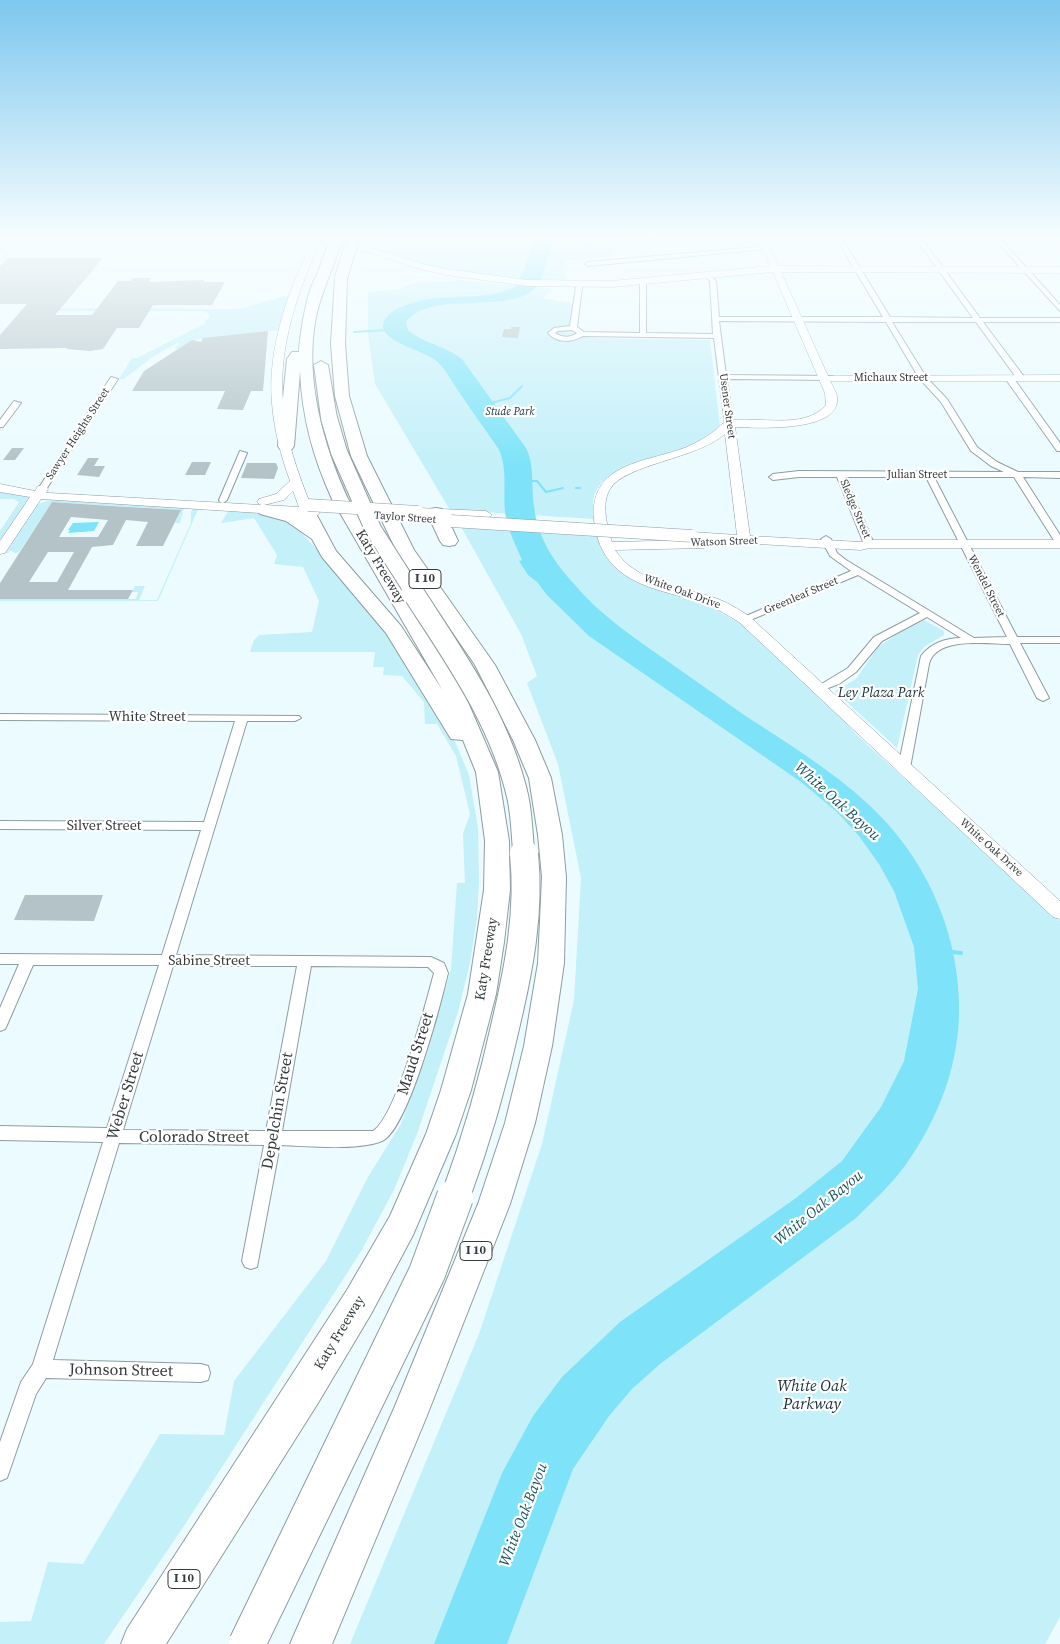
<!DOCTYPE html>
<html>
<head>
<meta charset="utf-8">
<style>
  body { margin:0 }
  canvas { display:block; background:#ebfbff }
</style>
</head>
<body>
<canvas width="1060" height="1644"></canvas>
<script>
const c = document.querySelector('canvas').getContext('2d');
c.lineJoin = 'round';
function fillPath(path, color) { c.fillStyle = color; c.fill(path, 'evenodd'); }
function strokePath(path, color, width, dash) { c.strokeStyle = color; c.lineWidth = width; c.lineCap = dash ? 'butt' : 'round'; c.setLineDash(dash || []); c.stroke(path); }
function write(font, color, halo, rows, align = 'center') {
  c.font = font + ' "Source Serif 4",serif'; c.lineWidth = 4.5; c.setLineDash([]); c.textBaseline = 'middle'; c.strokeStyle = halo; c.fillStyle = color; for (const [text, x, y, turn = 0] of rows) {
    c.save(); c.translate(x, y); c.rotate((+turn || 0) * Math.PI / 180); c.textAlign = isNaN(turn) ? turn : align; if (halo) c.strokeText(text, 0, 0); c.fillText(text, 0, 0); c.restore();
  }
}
fillPath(new Path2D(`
  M393 235H581L582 243C595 243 619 239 628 250L606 257 564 261 569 267 564 272 567 281 538 282 438 269 394 256 388 251Z
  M877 235H913L924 251H887Z
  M459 280 552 289 543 298 573 304 568 330 587 338 710 340 720 426C710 434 700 442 688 447 663 458 603 465 594 496 592 503 594 511 594 519L450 510 375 384 368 335V292L397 290 412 284Z
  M289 295 279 330 192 340 179 349 174 348 180 344 177 343 151 358 124 379H119L132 358H137L206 323 204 321 209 318V314L207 312 200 311H18L25 308 236 309 247 307Z
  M7 492 30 497 3 539H0V531L19 502 14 499H0V493Z
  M54 499 184 507 180 523H175L181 510 52 502 19 552 15 553 10 550 8 553H2L38 504Z
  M194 507H199L158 601H0V599H136L138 592H132L135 586H145L139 600H157L191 523V512Z
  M229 510 275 515 289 519 386 626 452 734 469 775 478 828 479 880 477 918 470 963 458 1012 417 1134 394 1190 360 1253 182 1529 104 1644H0V1622L31 1621 48 1562 83 1564 160 1434 224 1435 234 1381 326 1261 368 1177 401 1124 428 1051 451 969 457 883H465L463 834 470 814 456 756 437 724H425L424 702 402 676 383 675 384 667H373L375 652H250L254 640 259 635 312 632 319 601 303 567 274 564 277 555 254 518 221 523Z
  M460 525 597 533 601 544 653 587 707 605 747 627 828 703 859 737 1060 921V1617L1045 1644H350L479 1334 542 1144 574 1000 581 878 558 764 527 683 537 676 521 634Z
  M924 620 944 631V635L924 647 918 655 897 748 835 691 856 679 878 647 899 633Z`), '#c4f0f9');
fillPath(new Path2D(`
  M531 235H551L553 240C549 253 544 278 536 287 511 316 431 289 406 322L408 330C423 343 445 346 462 359L526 448C535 466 531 487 534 506 537 537 554 562 574 584 600 615 633 637 666 660 693 679 720 698 747 717 789 744 831 770 868 804 923 854 957 927 959 1001 961 1061 939 1119 904 1167 890 1186 872 1202 856 1218L660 1364 632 1389 609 1416 573 1469 507 1644H434L502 1473 533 1416 562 1377 620 1322 796 1198 842 1161 881 1107 904 1061 918 989 914 947 894 891 879 864 859 836 837 812 801 782 589 636 547 595 537 582 528 575 519 561 522 560C515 543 507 529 505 511 503 491 508 467 498 448 484 428 469 407 455 386 449 377 443 365 434 359 423 351 381 341 383 325 385 308 417 301 430 299 458 295 491 300 516 286 523 276 534 246 531 235Z
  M99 522 94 531 68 533 70 530H68L73 523Z`), '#7ee3f8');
strokePath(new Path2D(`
  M354 332 388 330
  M491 403 510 398 522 386
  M529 481H537L546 492 563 488
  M576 488H580`), '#7ee3f8', 2);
strokePath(new Path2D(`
  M952 952 961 953`), '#7ee3f8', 4);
fillPath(new Path2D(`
  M8 258H103L55 315H92L118 281H131L133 278H151L149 282 204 280V282H225L212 305H153L139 328H117L103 349 90 351 66 349 68 348 0 349V335L27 304H0V266Z
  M511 327H520L518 338 502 337 504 329H511Z
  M268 331 263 391H251L243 410 217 409 225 391H132L144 371 192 340 201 342 203 338Z
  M12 448H24L15 460H3Z
  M88 458H99L94 466H105L99 477 77 475Z
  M192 462H211L205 475H185Z
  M247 463H276L278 468 274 479 241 478Z
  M52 502 111 506 181 510 163 546H136L148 522 126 520 113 545 92 547 68 590H133L128 599H0V583ZM71 517 108 520 98 537H59ZM48 552H74L57 582H29Z
  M25 895H103L94 921 14 920Z`), '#b3c3c7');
const street = new Path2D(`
  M640 235H679L659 240Z
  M834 235H840L890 317 973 318 913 235H919L980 318H1060V322H983L1025 378 1021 380H1018L976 322H892L926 377 947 399 977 447 997 462 1018 472H1060V478L1023 477 1060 535V545L1055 542 1014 477H934L1017 637H1060V643H1020L1049 698 1043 701 1037 698 1010 644C987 644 936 636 929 664L910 768 904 772 898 768 921 656C930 644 945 638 961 638L927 617 882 641 856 672 839 684 820 691 815 688 848 668 874 637 920 613 858 575 748 621 744 622 739 619 851 571 830 556 821 539 826 536 831 539 837 553 846 560 974 638 1007 637 926 477H845L874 544 869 547 864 544 837 477H799L773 480 769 477 773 474 799 471 1004 472 991 466 971 451 941 402 919 378 886 322 719 321 726 375 832 376 836 378 832 380 727 379 733 424 729 426 725 424 714 338 583 336C571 343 557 343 548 333L554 328 570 326 576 287 579 285 582 287 577 327 584 332 640 333V282L643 280 646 282V333L713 334 710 281 704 275 707 273 716 281 719 317H883ZM572 330 577 333C570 338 563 338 555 333L558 331Z
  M991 235H997L1060 305V311Z
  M768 246 766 249 588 266 585 264 588 262Z
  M1006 376H1012L1060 443V451H1057L1005 378Z
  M111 377 118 379 45 491H39L38 489Z
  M14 401 21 403 3 427H0V420Z
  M240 451 247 453 227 500 223 503 220 502 219 500Z
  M0 714 299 716 301 718 295 721H247L176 955 431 957 444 963 448 973C441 1003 408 1130 382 1141 358 1151 307 1146 280 1145L257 1267 251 1269 245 1267 242 1261 264 1145 119 1143 53 1360 201 1364 208 1366 210 1373 208 1380 201 1382 46 1378 36 1394 7 1478 0 1481V1442L21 1382 33 1364 103 1142 0 1140V1126L107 1128 159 965H33L7 1025 5 1029 0 1031V1008L19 964H0V954L162 955 201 830 0 829V821L204 822 235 721 0 720ZM173 966H297L266 1131 123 1130ZM311 966 428 967 434 973C426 1003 396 1117 373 1131H282Z`);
const secondary = new Path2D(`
  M18 235H27L0 260V252Z
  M301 235H332L354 242V239H376L384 235H392V238L377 244H359L419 263 446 269 527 280 612 281 770 266 757 235H765L779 266 1060 267V273L781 272 828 376 1060 375V381H830C833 387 839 395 837 403 832 432 757 428 735 427L750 536 861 542 869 540H1060V548H869L861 550 707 541 711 544 704 548 615 550C636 583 681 586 715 598 727 602 738 609 749 616L1060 901V919L1053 917 739 622C728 615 717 609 706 604 676 593 639 590 615 567 602 554 596 538 594 520 589 462 646 463 687 447 696 443 705 438 713 432 718 429 722 422 728 421 756 415 804 431 826 405L825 393 773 272 612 287 527 286 446 275 416 268 322 237 339 244 335 246 320 242C298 291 278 347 283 401 285 438 298 474 312 508L318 509 320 512 318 515 307 516 41 499 5 553 0 554V541L30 497 0 492V484L35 491 38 486H46L48 489 46 493H49L261 505 257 502 259 499 276 494 290 481C281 456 274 430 272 403 267 347 289 289 313 240ZM725 434 737 535 692 532 686 536 687 539 698 540 612 542C607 527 601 503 610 489 625 464 697 459 725 434ZM293 491 299 507 264 505 284 500Z
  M418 508 486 511 492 515 486 519 414 515 412 512Z`);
const highway = new Path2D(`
  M324 269 330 273C325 288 319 302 316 317 304 378 323 444 348 499L461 686 498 772 509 841 510 890 504 942 496 994 471 1090 456 1134 413 1235 371 1314 318 1403 166 1644H121L127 1629 347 1290 390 1216 426 1134 441 1090 468 994 484 890 485 841 476 772 463 740 451 739 386 633 322 557 312 539 286 521 260 514 257 510 260 506 266 505 300 515 298 512 301 508H313L336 551 401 626 443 691 332 499C313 458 302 417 300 371L294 446 292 449H280L278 446 287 359 292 352H299C300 336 308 273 324 269Z
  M341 274 347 278 345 344 349 396 367 456 414 550 495 665 535 740 551 778 562 835 566 877 564 963 552 1046 535 1123 510 1204 426 1418 332 1644H290L395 1406 478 1204 505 1123 524 1046 538 963 542 877 538 835 529 778 513 740 475 665 396 550 351 456 335 396 331 344 335 278Z
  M321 361 328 365 337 418 334 421H324L321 418 314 365Z
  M436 508 442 509 445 513 458 541 455 545 449 546 443 545 440 541 427 513 430 509Z`);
strokePath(street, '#8e9da0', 2);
strokePath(secondary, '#8e9da0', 1);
strokePath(highway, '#8e9da0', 2);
fillPath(street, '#fff');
fillPath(secondary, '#fff');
fillPath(highway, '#fff');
const secondaryBridge = new Path2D(`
  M308 505 418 512
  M451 521 692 536`);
const highwayBridgeFar4 = new Path2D(`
  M324 273 338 235
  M341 278 354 235`);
const highwayBridgeFar3 = new Path2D(`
  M329 418 339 452 373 529 413 592`);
const highwayBridgeFar2 = new Path2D(`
  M412 591C455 658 500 719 518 798 522 817 522 837 524 855`);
const highwayBridgeFar1 = new Path2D(`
  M455 1198C476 1141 493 1083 506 1023 519 968 530 911 524 854`);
const highwayBridge = new Path2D(`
  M247 1644 427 1273 455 1197`);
strokePath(secondaryBridge, '#8e9da0', 13, []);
strokePath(highwayBridgeFar4, '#8e9da0', 14, []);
strokePath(highwayBridgeFar3, '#8e9da0', 18, []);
strokePath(highwayBridgeFar2, '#8e9da0', 23, []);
strokePath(highwayBridgeFar1, '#8e9da0', 30, []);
strokePath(highwayBridge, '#8e9da0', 38, []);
strokePath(secondaryBridge, '#fff', 12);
strokePath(highwayBridgeFar4, '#fff', 12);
strokePath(highwayBridgeFar3, '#fff', 16);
strokePath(highwayBridgeFar2, '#fff', 21);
strokePath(highwayBridgeFar1, '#fff', 28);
strokePath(highwayBridge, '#fff', 36);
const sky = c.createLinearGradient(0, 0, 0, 465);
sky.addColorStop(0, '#7dc7ee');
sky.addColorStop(0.51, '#f6fdff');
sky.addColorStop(1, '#f6fdff00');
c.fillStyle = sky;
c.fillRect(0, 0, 1060, 465);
write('11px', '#353b3d', '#fff', [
  ["Michaux Street",891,378],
  ["Usener Street",727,406,82],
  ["Sawyer Heights Street",78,434,-57],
  ["Julian Street",917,475],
  ["Sledge Street",855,509,67],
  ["Taylor Street",405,518,4],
  ["Watson Street",724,542,-2],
  ["Wendel Street",986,586,63],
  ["White Oak Drive",682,592,20],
  ["Greenleaf Street",801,596,-23],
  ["White Oak Drive",991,848,42]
]);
write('italic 11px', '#193035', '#fff', [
  ["Stude Park",510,412]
]);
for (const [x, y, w] of [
  [425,579,32],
  [476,1251,32],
  [184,1579,32]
]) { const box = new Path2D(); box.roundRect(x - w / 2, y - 9.5, w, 19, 4); c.fillStyle = '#fff'; c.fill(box); strokePath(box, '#353b3d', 1); }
write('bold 12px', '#353b3d', null, [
  ["I 10",425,579],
  ["I 10",476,1251],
  ["I 10",184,1579]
]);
write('14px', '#353b3d', '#fff', [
  ["Katy Freeway",380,567,59],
  ["White Street",147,717],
  ["Silver Street",104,826],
  ["Katy Freeway",487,959,-81],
  ["Sabine Street",209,961],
  ["Katy Freeway",340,1333,-59]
]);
write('italic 14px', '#193035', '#fff', [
  ["Ley Plaza Park",881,693]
]);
write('italic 15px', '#14505b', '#fff', [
  ["White Oak Bayou",837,802,42],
  ["White Oak Bayou",819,1208,-39],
  ["White Oak Bayou",524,1515,-69]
]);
write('16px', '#353b3d', '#fff', [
  ["Maud Street",416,1054,-72],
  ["Weber Street",126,1096,-73],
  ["Depelchin Street",278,1111,-80],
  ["Colorado Street",194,1138],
  ["Johnson Street",121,1371,1]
]);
write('italic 16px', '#193035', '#fff', [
  ["White Oak",812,1387],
  ["Parkway",812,1405]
]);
</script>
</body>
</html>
